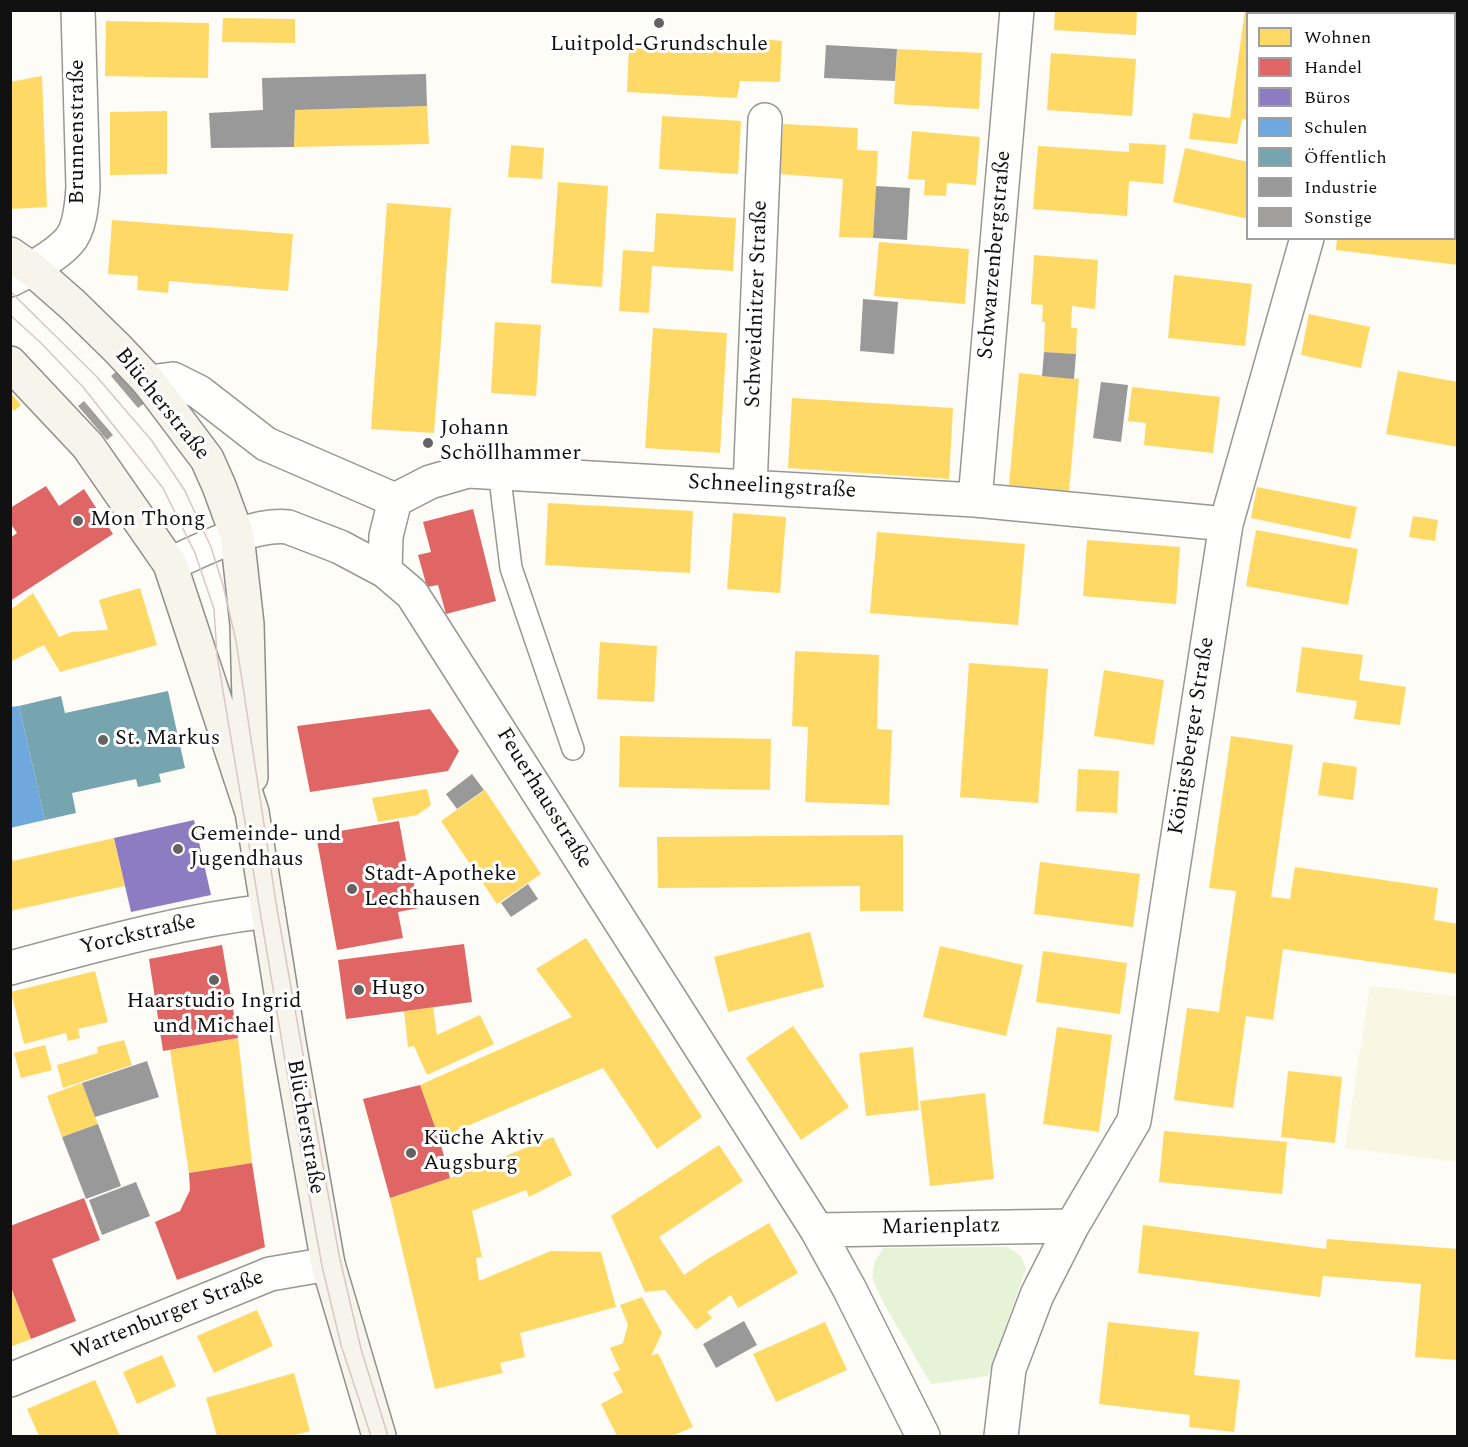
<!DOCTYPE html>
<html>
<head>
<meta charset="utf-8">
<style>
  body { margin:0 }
  #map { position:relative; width:1468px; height:1447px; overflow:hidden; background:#fdfcf7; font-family:Spectral,serif }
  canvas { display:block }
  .frame { position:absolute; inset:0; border:12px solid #111; pointer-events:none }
  .legend { position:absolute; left:1246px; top:12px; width:210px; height:228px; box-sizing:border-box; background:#fff; border:2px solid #a0a0a0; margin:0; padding:8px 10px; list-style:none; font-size:18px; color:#111 }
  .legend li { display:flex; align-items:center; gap:12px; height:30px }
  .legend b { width:30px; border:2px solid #a0a0a0 }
</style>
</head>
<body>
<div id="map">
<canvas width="1468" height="1447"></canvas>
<div class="frame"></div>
<ul class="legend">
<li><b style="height:16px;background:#ffd966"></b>Wohnen</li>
<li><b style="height:16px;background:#e06666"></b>Handel</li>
<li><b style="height:16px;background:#8e7cc3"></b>Büros</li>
<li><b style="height:16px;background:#6fa8dc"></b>Schulen</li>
<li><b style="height:16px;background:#76a5af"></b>Öffentlich</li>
<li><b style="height:16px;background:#999"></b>Industrie</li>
<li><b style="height:16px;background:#a19f9c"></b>Sonstige</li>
</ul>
</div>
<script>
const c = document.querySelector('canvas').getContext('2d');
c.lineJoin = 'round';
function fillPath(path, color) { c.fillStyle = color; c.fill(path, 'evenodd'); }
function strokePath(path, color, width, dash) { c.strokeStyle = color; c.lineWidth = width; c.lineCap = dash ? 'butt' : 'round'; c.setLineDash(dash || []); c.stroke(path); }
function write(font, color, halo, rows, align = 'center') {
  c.font = font + ' Spectral,serif'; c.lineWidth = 6; c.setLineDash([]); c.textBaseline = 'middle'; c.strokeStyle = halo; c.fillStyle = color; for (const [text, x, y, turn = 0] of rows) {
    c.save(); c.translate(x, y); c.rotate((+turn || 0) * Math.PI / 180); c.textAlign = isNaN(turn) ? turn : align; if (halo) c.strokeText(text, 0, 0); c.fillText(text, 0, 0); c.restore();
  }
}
fillPath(new Path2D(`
  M1370 986 1457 996V1162L1345 1148Z`), '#f9f7e4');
fillPath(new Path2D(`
  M1008 1247 1021 1256 1026 1269 988 1376 931 1384 883 1302 872 1278 875 1262 883 1248Z`), '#e7f3d7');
fillPath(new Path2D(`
  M1055 10H1137L1136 35 1054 30Z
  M1245 10H1326V14H1248V120L1242 119 1237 144 1189 139 1193 113 1230 118Z
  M223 18 295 19V43L222 42Z
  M106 21 209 23 208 78 105 76Z
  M741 37 782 41 780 82 740 81 737 98 627 92 629 48 690 51V38L740 50Z
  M897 49 982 53 979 109 894 104Z
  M1051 53 1136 59 1132 116 1047 110Z
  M42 76 47 207 10 209V82Z
  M1455 82H1458L1456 206H1455Z
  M427 106 429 144 294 147 295 110Z
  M167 111V174L110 175V112Z
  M662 116 741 121 738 174 659 169Z
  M783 124 858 128 857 150 878 151 873 238 839 237 843 179 780 174Z
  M912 131 980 137 976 185 947 183 946 196 924 195 925 180 908 179Z
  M1129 143 1166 145 1163 184 1129 181 1127 216 1033 209 1038 146 1129 152Z
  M511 145 544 148 542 179 508 177Z
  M1185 148 1248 162V219L1173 202Z
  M558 182 608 186 602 287 551 283Z
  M387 203 451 208 434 433 371 429Z
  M656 213 736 218 733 271 652 266 649 313 619 311 623 250 654 252Z
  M1455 215 1458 216V265L1336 250 1337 238H1455Z
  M112 220 293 234 288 291 169 281 168 293 137 290 138 276 108 274Z
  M879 242 969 249 965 304 874 296Z
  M1034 255 1098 260 1095 309 1072 306 1071 328H1077L1076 354 1044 352 1045 322H1042L1043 305 1031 304Z
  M1174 275 1252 284 1245 346 1168 338Z
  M1309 314 1370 327 1361 368 1301 355Z
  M495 322 541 325 536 396 491 393Z
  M653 328 727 333 720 453 645 448Z
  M1398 371 1458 382V447L1386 434Z
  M1019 373 1079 379 1069 491 1009 485Z
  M1132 387 1220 397 1213 453 1144 445 1146 423 1128 421Z
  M10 392 21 405 14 411 10 406Z
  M792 398 953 408 949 479 788 468Z
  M1257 487 1357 507 1350 539 1251 518Z
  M548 503 693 511 690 573 545 565Z
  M733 513 786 517 780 593 727 589Z
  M1413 516 1438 520 1435 541 1409 537Z
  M1256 530 1358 549 1348 605 1246 586Z
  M877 532 1025 544 1018 625 870 613Z
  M1087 540 1180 547 1176 604 1083 596Z
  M140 588 157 645 60 672 44 645 10 662V610L33 593 59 637 71 632 108 630 99 600Z
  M600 642 657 646 654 702 597 699Z
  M1302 647 1363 655 1359 680 1406 687 1400 725 1354 719 1357 701 1296 692Z
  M795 651 879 655 877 729 892 730 889 805 805 802 808 727 792 726Z
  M969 663 1048 669 1038 803 960 797Z
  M1104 670 1164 680 1154 745 1094 736Z
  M620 736 771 739 770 790 619 787Z
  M1231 736 1293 745 1271 897 1290 899 1295 867 1438 888 1434 920 1458 924V974L1283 949 1273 1020 1246 1016 1233 1108 1174 1100 1187 1008 1219 1012 1236 891 1209 888Z
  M1323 762 1357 767 1353 800 1318 795Z
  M1078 769 1119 771 1117 813 1076 811Z
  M427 789 431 805 417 815 378 822 372 798Z
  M485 790 541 874 497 904 441 821Z
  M903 835V911H860V886L658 888 657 837Z
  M114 838 125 886 10 911V852L13 861Z
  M1040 862 1140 874 1133 927 1034 914Z
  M810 932 824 987 728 1012 714 957Z
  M586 938 702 1117 657 1149 603 1068 439 1138 420 1085 572 1017 536 969Z
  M940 946 1023 965 1006 1036 923 1017Z
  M1043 951 1127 963 1120 1014 1036 1002Z
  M95 971 108 1022 78 1029 80 1038 68 1041 66 1033 24 1044 11 992Z
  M433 1007 437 1035 480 1015 494 1044 427 1075 414 1046 408 1047 404 1011Z
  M793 1026 849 1107 801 1140 746 1058Z
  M1057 1027 1112 1035 1099 1132 1043 1124Z
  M238 1038 252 1163 189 1173 170 1050Z
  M124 1040 132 1065 63 1088 57 1065 98 1053 97 1047Z
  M45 1045 52 1070 21 1078 14 1053Z
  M913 1047 919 1110 866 1116 859 1053Z
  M1288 1071 1342 1077 1335 1143 1281 1137Z
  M82 1083 98 1124 62 1137 47 1096Z
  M985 1093 994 1179 930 1186 920 1101Z
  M1164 1131 1287 1142 1282 1194 1159 1182Z
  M553 1137 572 1175 529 1197 526 1190 472 1211 482 1257 476 1258 479 1281 551 1251 601 1252 616 1307 520 1333 525 1357 500 1363 503 1373 435 1389 390 1198 450 1178Z
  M719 1145 743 1181 659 1237 684 1275 709 1258 769 1223 798 1273 738 1308 731 1295 707 1312 712 1318 696 1330 665 1290 645 1292 611 1216Z
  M1143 1225 1326 1249 1327 1239 1458 1249V1360L1415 1357 1421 1284 1323 1276 1320 1297 1138 1273Z
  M10 1286 31 1339 10 1347Z
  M642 1297 662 1333 651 1356 658 1353 693 1427 672 1436H617L601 1404 623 1392 613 1373 620 1370 610 1348 623 1343 628 1325 620 1305Z
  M257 1310 273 1346 214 1373 197 1336Z
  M825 1322 847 1370 776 1402 753 1354Z
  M1108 1322 1199 1332 1194 1375 1240 1380 1234 1432 1189 1427 1190 1415 1099 1404Z
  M162 1355 176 1386 137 1404 123 1372Z
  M294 1373 310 1431 292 1436H217L206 1398Z
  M95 1380 120 1436H39L27 1409Z`), '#ffd966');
fillPath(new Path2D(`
  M46 486 59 506 84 489 113 534 10 601V538L17 533 10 523V508Z
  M473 509 496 601 446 614 438 585 427 587 418 555 431 552 423 522Z
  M430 709 459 751 448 771 310 792 297 726Z
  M399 821 409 876 412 875 419 908 398 912 403 938 337 950 316 835Z
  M464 944 472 1002 346 1019 338 960Z
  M222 945 238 1038 163 1051 149 959Z
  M420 1085 439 1138 450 1178 390 1198 363 1099Z
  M252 1163 265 1247 177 1280 155 1222 180 1211 190 1190 189 1173Z
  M84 1198 100 1240 52 1259 76 1321 31 1339 10 1285V1226Z`), '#e06666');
fillPath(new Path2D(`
  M194 820 211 895 131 912 114 838Z`), '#8e7cc3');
fillPath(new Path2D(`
  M19 706 45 820 10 828V707Z`), '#6fa8dc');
fillPath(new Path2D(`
  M168 691 185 768 159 774 161 782 138 787 136 779 72 793 76 813 45 820 19 706 61 696 65 713Z`), '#76a5af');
fillPath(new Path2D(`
  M826 45 897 49 895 81 824 78Z
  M426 74 427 106 295 110 294 147 211 148 209 113 263 110 262 78Z
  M876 186 910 188 907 240 873 238Z
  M863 299 898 302 894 354 860 351Z
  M1044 352 1076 354 1074 379 1042 376Z
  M1101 382 1128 385 1121 442 1093 438Z
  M472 774 484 790 457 809 446 794Z
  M528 884 538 899 511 917 501 903Z
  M147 1061 159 1097 95 1117 82 1083Z
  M98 1124 121 1186 86 1199 62 1137Z
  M136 1182 150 1216 102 1235 89 1200Z
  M744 1321 757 1345 716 1368 703 1344Z`), '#999');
fillPath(new Path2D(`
  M117 371 145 403 138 408 111 376Z
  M84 401 113 435 107 440 78 406Z`), '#a19f9c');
const lane = new Path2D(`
  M499 471 511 568 573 749`);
const street = new Path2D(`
  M1362 14V10
  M10 280C27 272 57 255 69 241 80 229 82 203 83 187L78 10
  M149 382 173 379 199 392 266 444 395 500
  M750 487 765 120
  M975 500 1017 10
  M170 564C202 550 252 523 288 527L340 547 385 571 412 594 817 1230 849 1288 923 1436
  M385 571 386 536 395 500 430 482 468 471 975 500 1226 524
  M10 968C96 945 180 921 268 911
  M817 1230 1072 1226
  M10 1380 270 1274 328 1264
  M1001 1436 1009 1369 1037 1295 1072 1226 1134 1121 1226 524 1307 238`);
const secondary = new Path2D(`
  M10 254 32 269 73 305 117 348 149 382 207 459 219 486 237 535 247 624 251 777
  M10 363 88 446 170 564 252 812 289 1042 328 1264 379 1436`);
strokePath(lane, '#979795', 24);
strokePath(street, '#979795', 36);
strokePath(secondary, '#8e8d8b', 36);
strokePath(lane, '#fffffe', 21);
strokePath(street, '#fffffe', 33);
strokePath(secondary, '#f6f4eb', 33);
strokePath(new Path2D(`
  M10 291 97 377 152 441 185 491 211 547 223 585 236 641 277 909 339 1255 361 1349 388 1436
  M10 315 40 342 83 387 163 488 195 553 214 609 217 655 287 1072 322 1266 341 1345 371 1436`), '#d9c6c7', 1.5);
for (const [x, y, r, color] of [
  [659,23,6,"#646362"],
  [428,443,6,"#646362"],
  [78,521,6,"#646362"],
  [103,740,6,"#646362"],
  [178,849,6,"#646362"],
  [352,889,6,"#646362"],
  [214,980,6,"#646362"],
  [359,990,6,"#646362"],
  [411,1153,6,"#646362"]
]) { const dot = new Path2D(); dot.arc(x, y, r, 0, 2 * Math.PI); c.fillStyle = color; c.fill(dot); strokePath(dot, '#fff', 2); }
write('22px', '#111', '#fff', [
  ["Luitpold-Grundschule",659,46,"center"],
  ["Johann",440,430],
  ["Schöllhammer",440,455],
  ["Mon Thong",90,521],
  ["St. Markus",115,740],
  ["Gemeinde- und",190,836],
  ["Jugendhaus",190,861],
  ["Stadt-Apotheke",364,876],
  ["Lechhausen",364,901],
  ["Hugo",371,990],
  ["Haarstudio Ingrid",214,1003,"center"],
  ["und Michael",214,1028,"center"],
  ["Küche Aktiv",423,1140],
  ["Augsburg",423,1165]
], 'left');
write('22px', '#111', '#fff', [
  ["Brunnenstraße",79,132,-90],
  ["Schwarzenbergstraße",996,255,-85],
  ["Schweidnitzer Straße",758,304,-88],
  ["Blücherstraße",161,405,51],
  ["Schneelingstraße",772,488,3],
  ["Königsberger Straße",1193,736,-81],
  ["Feuerhausstraße",543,799,58],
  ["Yorckstraße",138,936,-13],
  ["Blücherstraße",304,1127,80],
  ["Marienplatz",941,1228,-1],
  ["Wartenburger Straße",168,1316,-22]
]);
</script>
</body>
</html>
